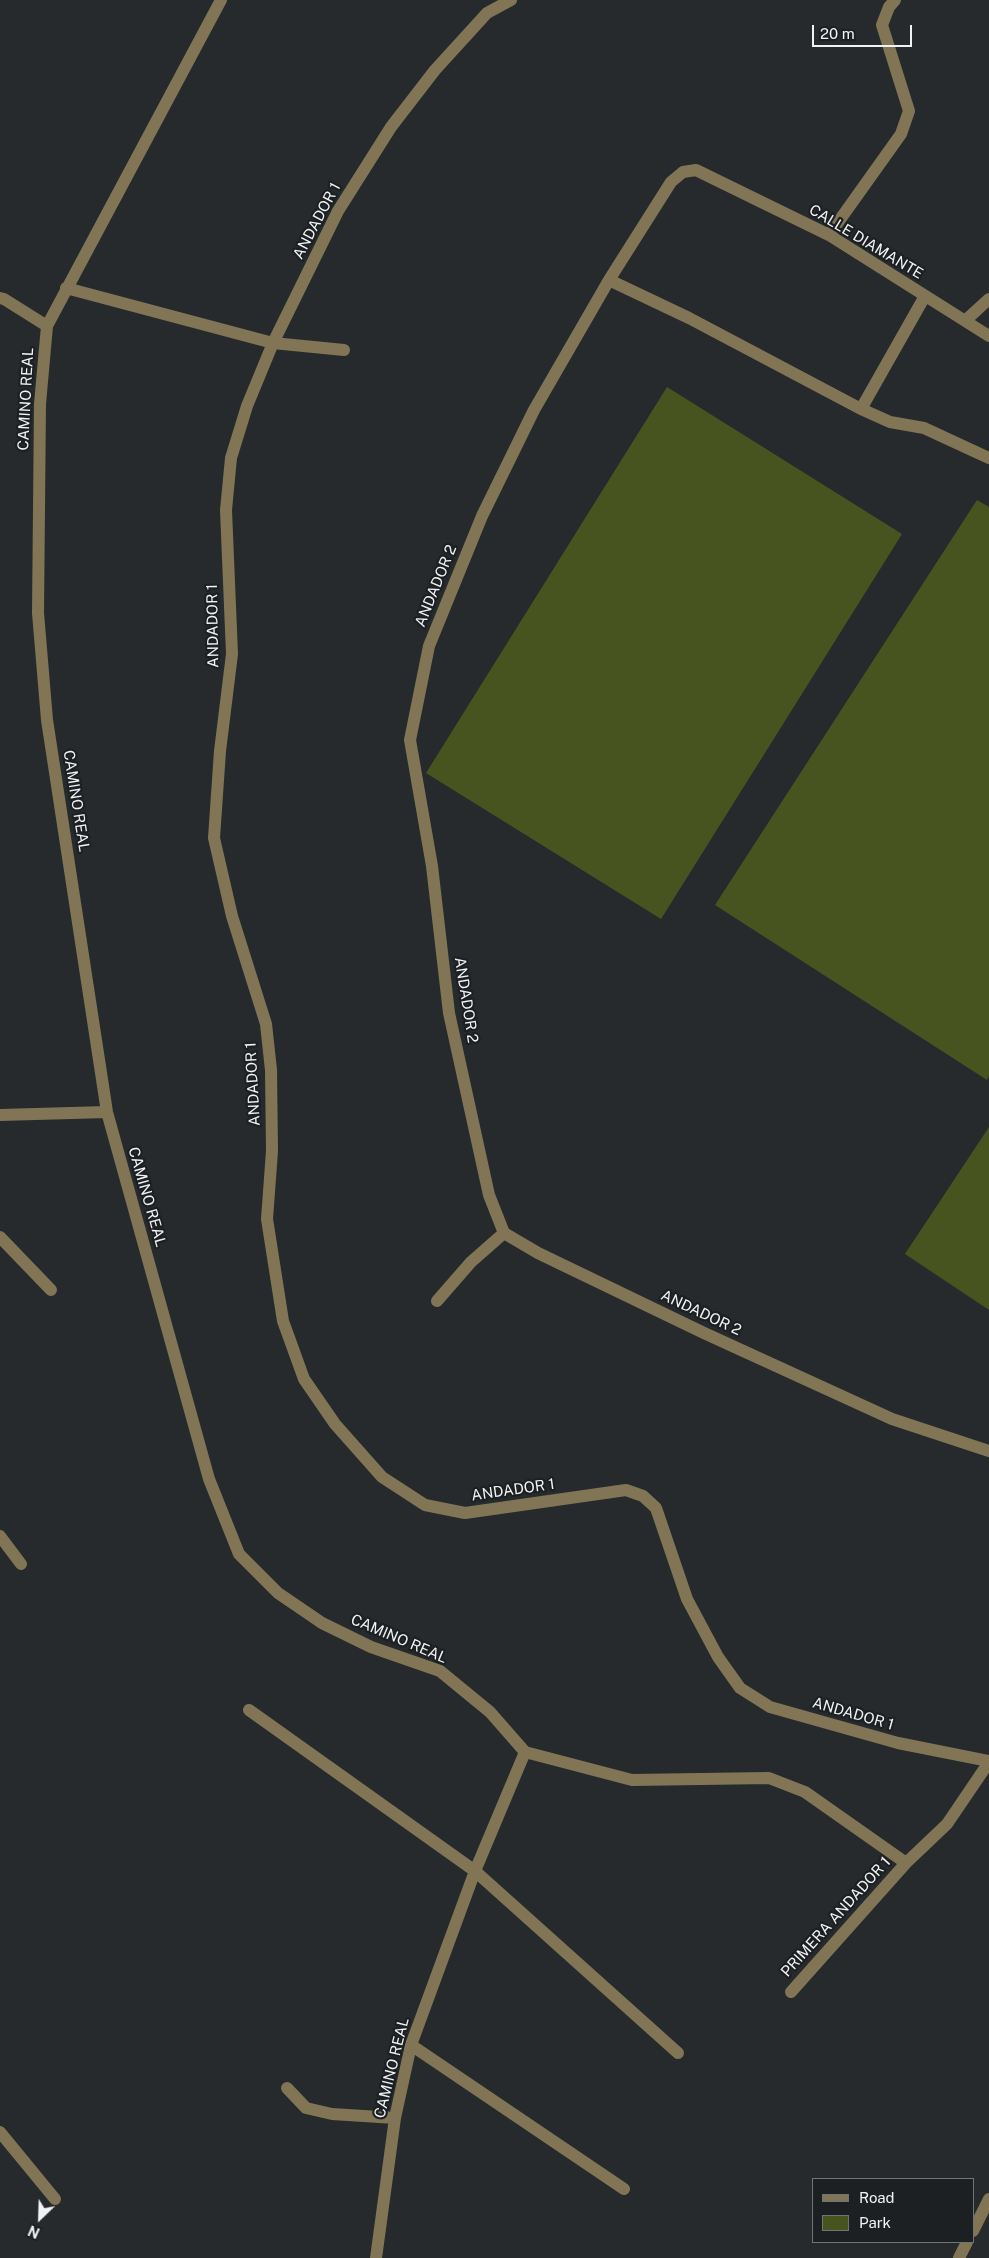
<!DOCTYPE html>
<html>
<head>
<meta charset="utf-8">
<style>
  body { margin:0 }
  #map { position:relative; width:989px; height:2258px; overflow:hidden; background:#272a2c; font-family:"Public Sans",sans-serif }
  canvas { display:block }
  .legend { position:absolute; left:812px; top:2178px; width:162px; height:65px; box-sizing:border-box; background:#1d2023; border:1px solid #717477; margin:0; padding:6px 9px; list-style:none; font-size:15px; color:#f0f2f4 }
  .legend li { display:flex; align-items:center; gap:10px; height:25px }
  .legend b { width:25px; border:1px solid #717477 }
  .north { position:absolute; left:15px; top:2193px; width:50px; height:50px; -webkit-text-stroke:4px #1d2023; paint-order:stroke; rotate:204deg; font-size:14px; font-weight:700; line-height:20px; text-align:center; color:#f0f2f4 }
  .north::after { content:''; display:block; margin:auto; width:18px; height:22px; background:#f0f2f4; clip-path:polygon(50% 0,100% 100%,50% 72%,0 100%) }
  .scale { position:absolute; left:812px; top:25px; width:100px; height:22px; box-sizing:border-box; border:2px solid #f0f2f4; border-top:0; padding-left:6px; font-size:15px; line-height:18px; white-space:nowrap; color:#f0f2f4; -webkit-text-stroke:4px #1d2023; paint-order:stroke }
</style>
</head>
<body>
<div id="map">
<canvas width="989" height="2258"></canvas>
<ul class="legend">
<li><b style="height:6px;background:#817556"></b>Road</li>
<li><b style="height:14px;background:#485420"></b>Park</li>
</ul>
<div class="north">N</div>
<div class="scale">20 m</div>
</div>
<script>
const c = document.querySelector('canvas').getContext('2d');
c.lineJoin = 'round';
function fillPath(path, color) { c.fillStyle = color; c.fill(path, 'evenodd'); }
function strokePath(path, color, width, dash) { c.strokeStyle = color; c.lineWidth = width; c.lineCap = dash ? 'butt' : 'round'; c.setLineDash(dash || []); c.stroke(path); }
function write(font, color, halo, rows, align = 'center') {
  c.font = font + ' "Public Sans",sans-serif'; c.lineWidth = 4.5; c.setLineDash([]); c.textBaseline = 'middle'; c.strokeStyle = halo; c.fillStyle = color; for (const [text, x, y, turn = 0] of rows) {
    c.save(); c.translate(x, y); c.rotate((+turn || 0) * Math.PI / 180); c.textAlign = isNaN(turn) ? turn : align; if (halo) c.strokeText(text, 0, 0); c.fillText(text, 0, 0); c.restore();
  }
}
fillPath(new Path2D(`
  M667 387 902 534 661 919 426 773Z
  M977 500 989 507V1076L987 1080 715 905Z
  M989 1127V1310L905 1254Z`), '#485420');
strokePath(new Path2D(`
  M221 0 47 326 40 404 38 613 47 720 107 1112 209 1479 239 1554 278 1593 322 1623 371 1647 440 1671 490 1712 525 1752
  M511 0 487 13 435 70 391 127 338 211 273 343 247 406 231 458 226 510 232 654 220 751 214 838 232 916 266 1024 271 1070 272 1151 267 1219 283 1321 304 1379 335 1424 382 1477 425 1505 465 1513 626 1490 643 1496 656 1508 687 1599 718 1657 740 1688 770 1707 898 1743 989 1761
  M829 235 901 134 909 111 882 25 889 7 895 0
  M609 280 689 318 861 409 890 422 924 428 989 458
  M66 288 273 343 344 350
  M0 298 4 299 47 326
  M966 320 989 299
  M989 336 829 235 696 170 683 172 671 182 609 280 534 410 482 516 429 646 410 740 432 866 449 1013 489 1195 504 1233 538 1253 704 1333 892 1419 989 1451
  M861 409 925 296
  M0 1115 107 1112
  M0 1237 51 1290
  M437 1301 471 1262 504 1233
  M0 1536 21 1564
  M249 1710 475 1871 678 2053
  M525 1752 632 1780 769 1778 805 1792 906 1863
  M791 1992 906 1863 947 1824 989 1762
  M411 2045 624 2189
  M287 2088 306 2108 332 2114 395 2118
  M0 2132 55 2199
  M973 2231 989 2199
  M376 2258 395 2118 411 2045 475 1871 525 1752
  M959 2258 967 2242`), '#817556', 12);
write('15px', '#f0f2f4', '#1d2023', [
  ["ANDADOR 1",317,221,-62],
  ["CALLE DIAMANTE",866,242,31],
  ["CAMINO REAL",26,399,-87],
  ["ANDADOR 2",436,586,-68],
  ["ANDADOR 1",213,626,-91],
  ["CAMINO REAL",76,801,81],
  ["ANDADOR 2",466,1000,81],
  ["ANDADOR 1",253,1084,-93],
  ["CAMINO REAL",147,1197,74],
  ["ANDADOR 2",701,1313,25],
  ["ANDADOR 1",513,1490,-8],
  ["CAMINO REAL",399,1639,23],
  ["ANDADOR 1",853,1714,16],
  ["PRIMERA ANDADOR 1",836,1917,-48],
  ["CAMINO REAL",392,2068,-76]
]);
</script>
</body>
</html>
